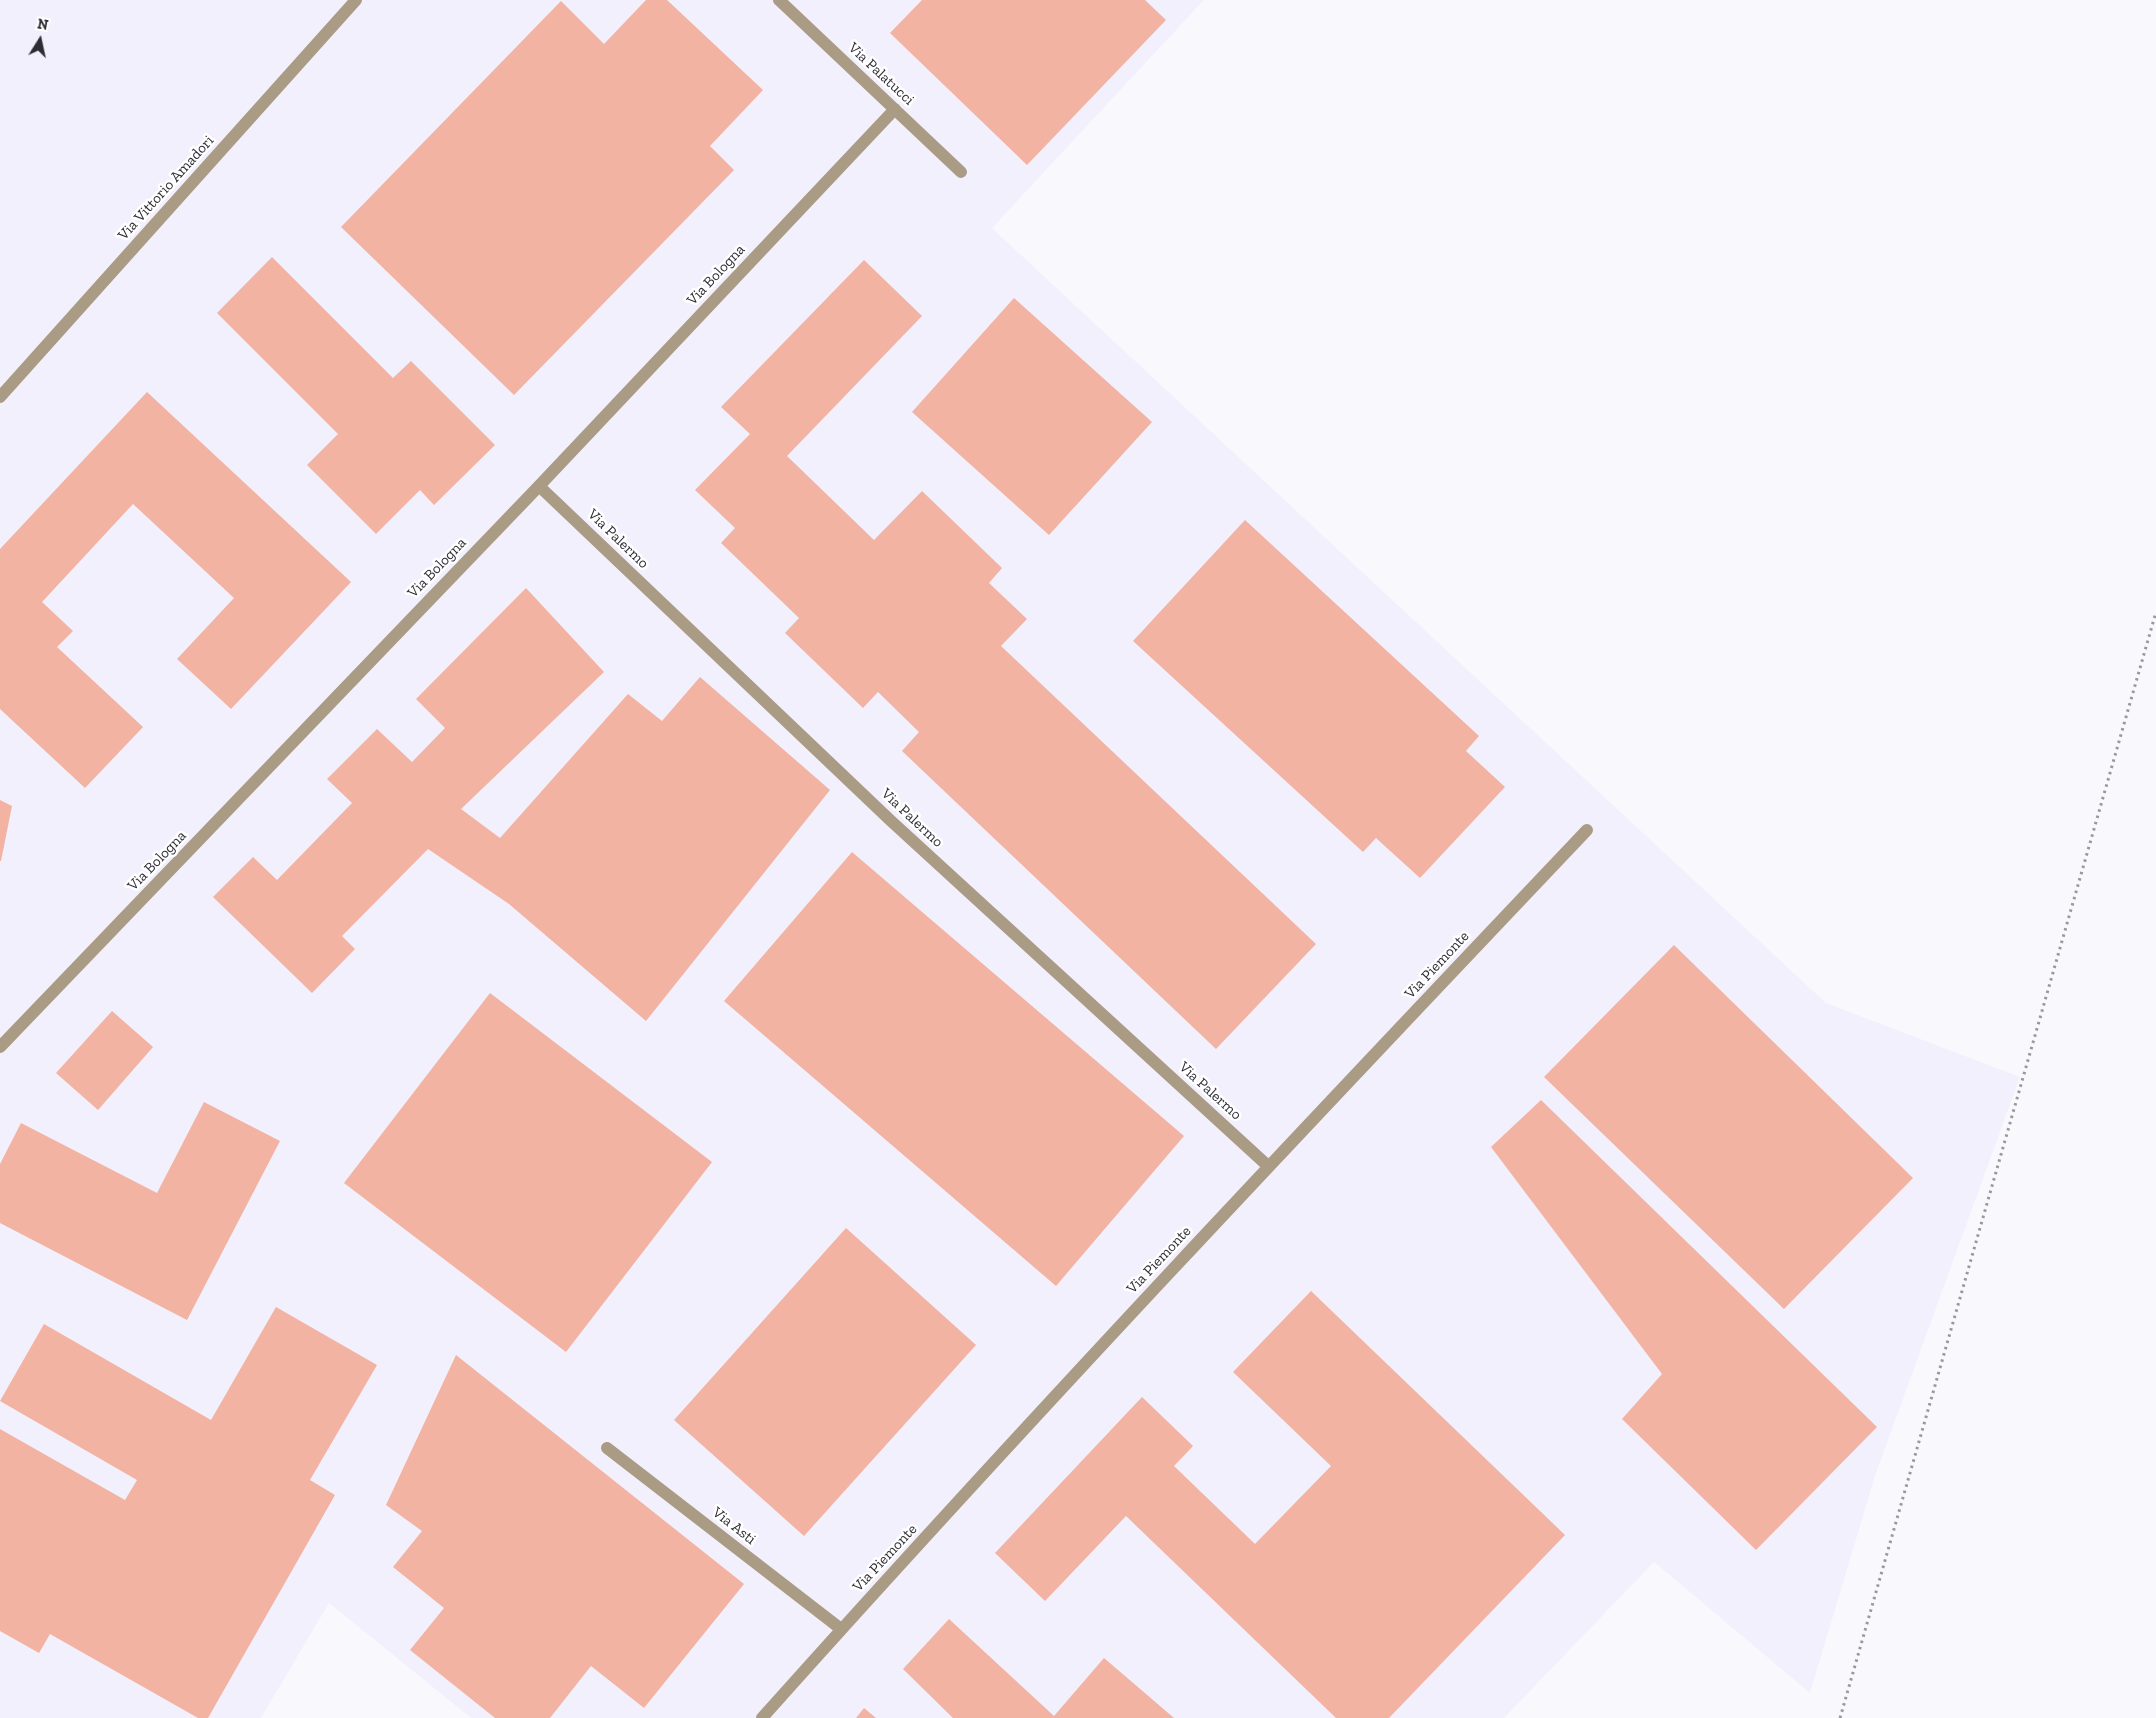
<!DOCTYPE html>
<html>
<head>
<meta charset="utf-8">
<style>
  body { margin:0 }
  #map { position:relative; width:2156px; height:1718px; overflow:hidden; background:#f9f9fd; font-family:"Zilla Slab",serif }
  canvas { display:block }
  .north { position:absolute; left:15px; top:15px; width:50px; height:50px; -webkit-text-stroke:4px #fff; paint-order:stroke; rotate:10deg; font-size:14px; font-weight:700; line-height:20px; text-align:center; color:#2d2c34 }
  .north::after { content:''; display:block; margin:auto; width:18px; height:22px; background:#2d2c34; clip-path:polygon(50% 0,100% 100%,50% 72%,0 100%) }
</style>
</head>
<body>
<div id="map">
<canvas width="2156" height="1718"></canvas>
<div class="north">N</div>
</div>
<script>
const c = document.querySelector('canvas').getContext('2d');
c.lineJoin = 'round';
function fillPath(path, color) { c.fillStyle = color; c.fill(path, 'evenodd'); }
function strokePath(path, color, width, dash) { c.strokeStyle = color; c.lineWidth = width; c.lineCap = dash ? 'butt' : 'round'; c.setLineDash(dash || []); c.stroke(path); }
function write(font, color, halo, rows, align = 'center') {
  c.font = font + ' "Zilla Slab",serif'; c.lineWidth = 5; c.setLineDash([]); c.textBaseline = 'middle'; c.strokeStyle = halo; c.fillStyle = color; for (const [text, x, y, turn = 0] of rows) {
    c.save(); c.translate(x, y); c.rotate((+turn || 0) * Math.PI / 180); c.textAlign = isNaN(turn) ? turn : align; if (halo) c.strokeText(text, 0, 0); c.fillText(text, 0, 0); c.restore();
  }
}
fillPath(new Path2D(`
  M0 0H1204L992 228 1826 1003 2020 1077 1875 1476 1810 1693 1654 1562 1504 1718H471L329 1603 261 1718H0Z`), '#f2f0fd');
fillPath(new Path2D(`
  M646 0H667L763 90 710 146 734 170 514 395 341 227 561 1 604 44Z
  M922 0H1145L1166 20 1027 165 890 33Z
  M272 257 393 378 411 361 495 445 434 505 420 490 376 534 307 465 338 434 217 313Z
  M864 260 922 316 787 456 874 540 922 491 1002 568 989 583 1027 619 1001 646 1316 944 1216 1049 902 751 919 732 878 692 863 708 785 633 799 618 721 543 735 528 695 490 750 434 721 407Z
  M1014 298 1152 422 1049 535 912 412Z
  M147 392 351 582 231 709 177 659 234 598 133 504 42 602 73 631 57 647 143 727 85 788 0 709V549Z
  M1245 520 1479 736 1466 751 1505 787 1420 878 1376 838 1363 852 1133 641Z
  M526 588 604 672 461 809 500 838 628 694 662 721 700 677 830 790 646 1021 509 904 428 849 342 936 355 949 312 993 213 897 253 857 277 880 352 803 327 779 377 729 412 762 445 728 416 699Z
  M0 800 12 806 1 861H0Z
  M852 852 1184 1136 1056 1286 724 1001Z
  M1674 945 1913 1178 1784 1309 1544 1077Z
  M490 993 712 1162 566 1352 344 1183Z
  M112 1011 153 1047 98 1110 56 1073Z
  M1541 1100 1877 1427 1756 1550 1622 1419 1662 1374 1491 1147Z
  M204 1102 280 1141 187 1320 0 1223V1164L21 1123 157 1193Z
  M846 1228 976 1345 804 1536 674 1420Z
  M1311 1291 1565 1535 1389 1718H1336L1126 1516 1045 1601 995 1553 1142 1397 1193 1446 1174 1466 1255 1544 1331 1466 1233 1372Z
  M276 1307 377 1365 310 1480 335 1495 208 1718H198L50 1634 39 1653 0 1631V1429L125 1500 137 1480 0 1401 44 1324 211 1420Z
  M456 1355 744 1584 644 1708 591 1666 550 1718H495L410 1650 444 1608 393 1567 422 1531 386 1505Z
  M949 1619 1054 1716 1104 1658 1174 1718H953L903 1669Z
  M864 1708 876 1718H856Z`), '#f2b3a2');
strokePath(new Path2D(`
  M1840 1718 2156 612`), '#99989e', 3, [2.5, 4]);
strokePath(new Path2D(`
  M779 0 961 172
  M0 397 356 0
  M539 486 890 820 1268 1166
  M0 1047 539 486 895 109
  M607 1448 841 1629
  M762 1718C1031 1417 1309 1123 1587 830`), '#aa9b85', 12);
write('15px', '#2d2c34', '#fff', [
  ["Via Palatucci",881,74,43],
  ["Via Vittorio Amadori",166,188,-48],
  ["Via Bologna",716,275,-47],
  ["Via Palermo",618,539,44],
  ["Via Bologna",437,568,-46],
  ["Via Palermo",912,818,43],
  ["Via Bologna",157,861,-46],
  ["Via Piemonte",1437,965,-47],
  ["Via Palermo",1210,1091,42],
  ["Via Piemonte",1159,1260,-47],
  ["Via Asti",734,1526,38],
  ["Via Piemonte",885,1558,-47]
]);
</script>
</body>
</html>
